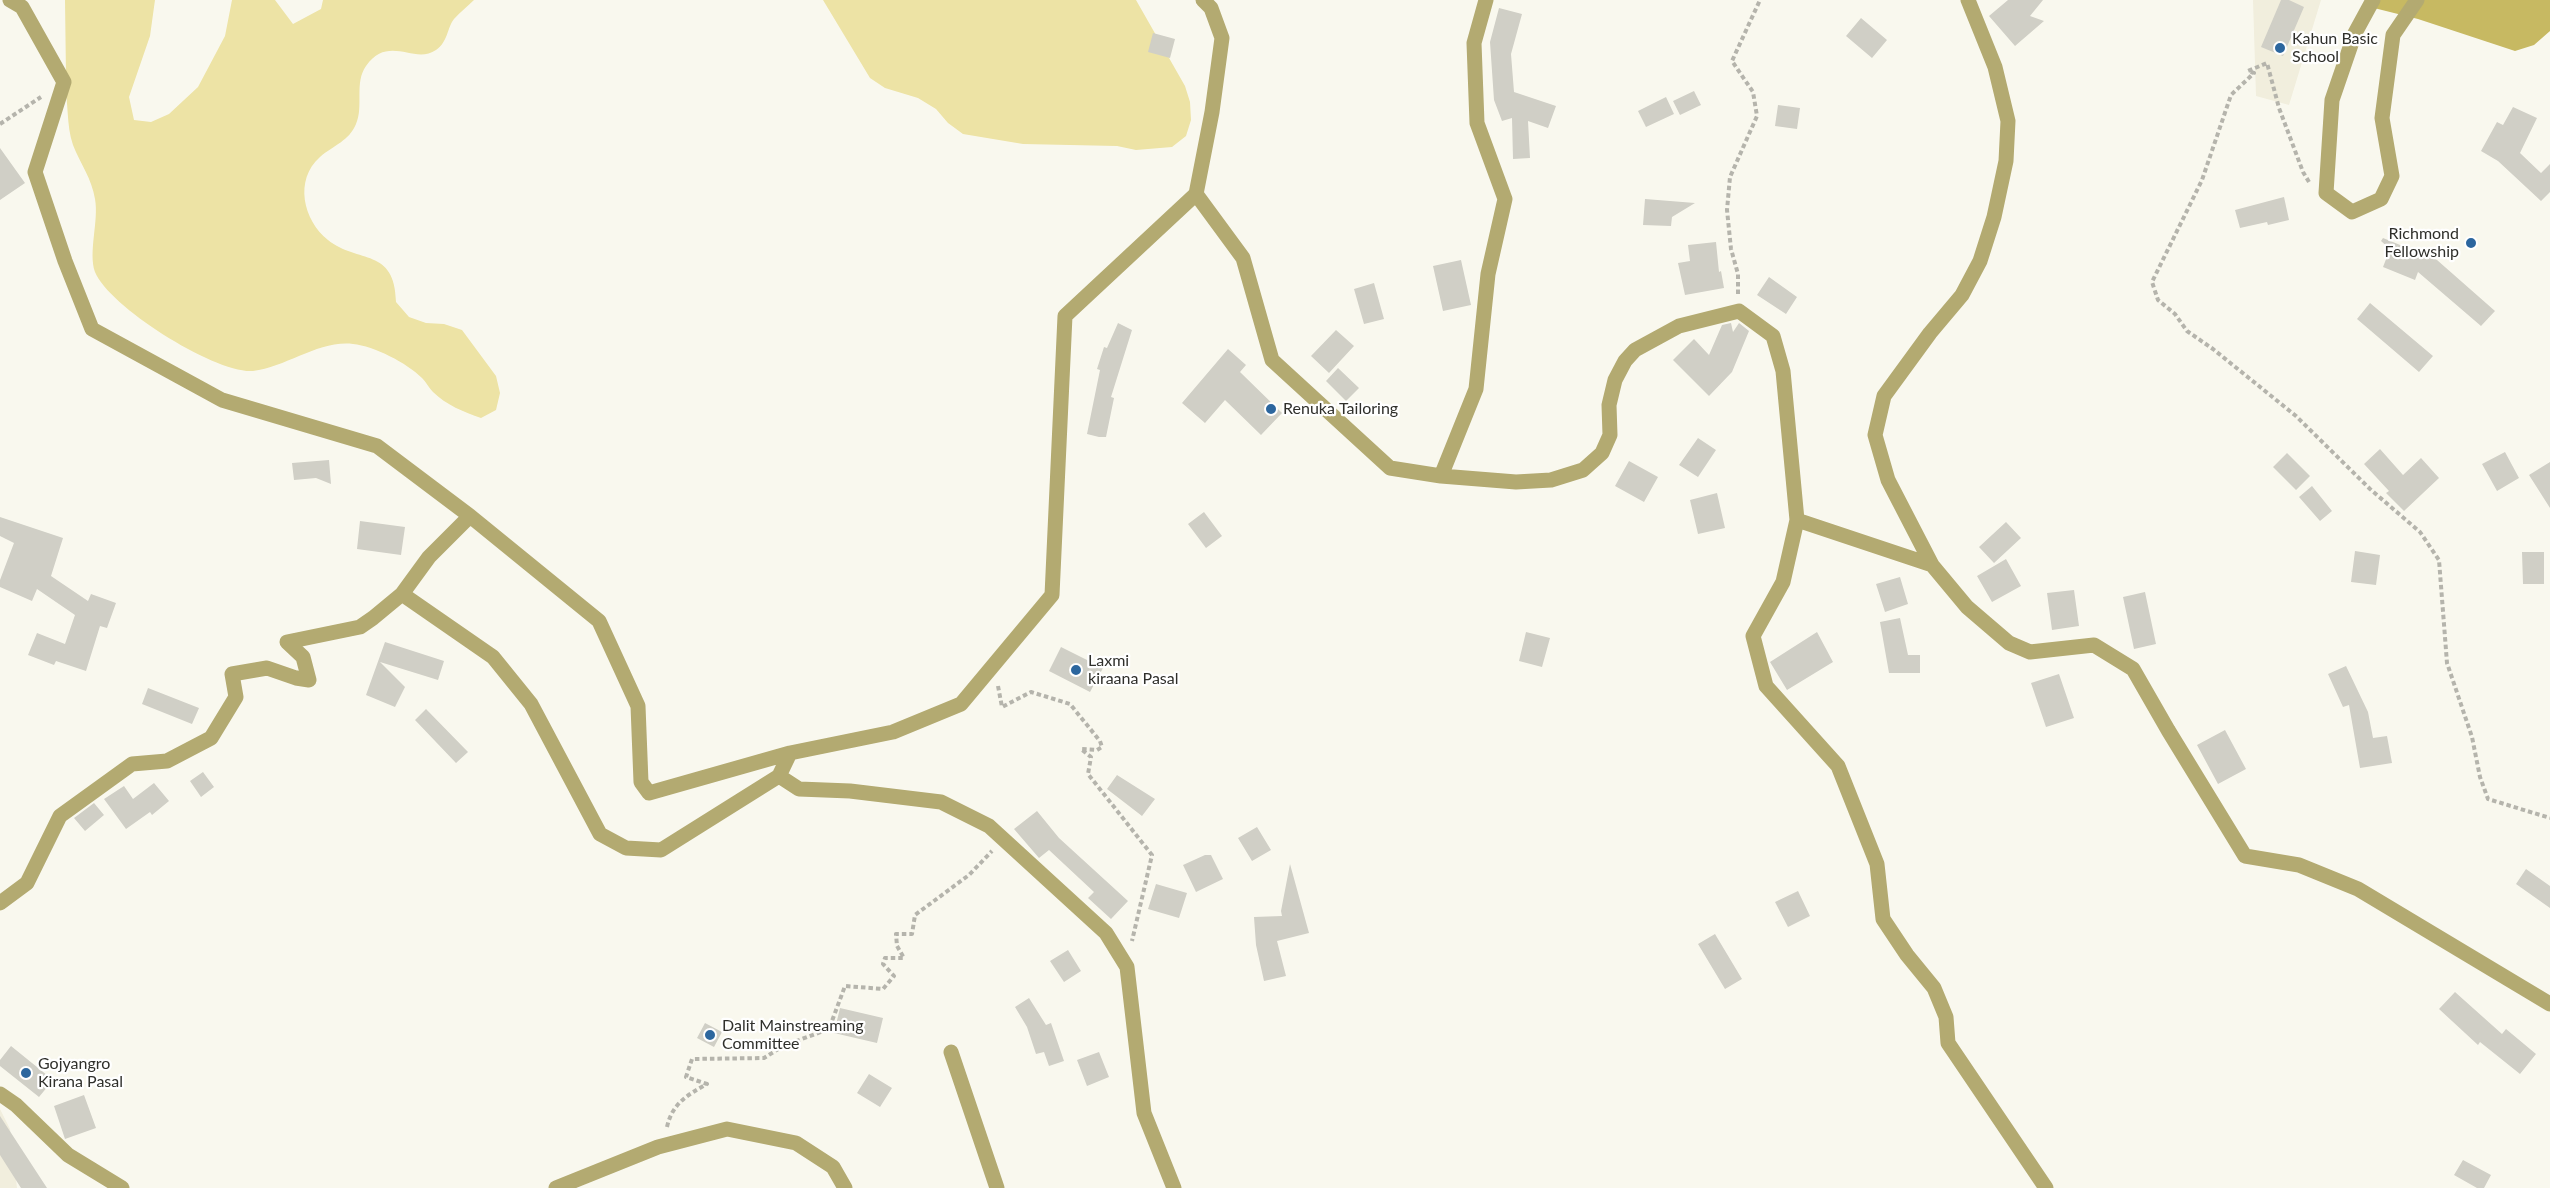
<!DOCTYPE html>
<html>
<head>
<meta charset="utf-8">
<style>
  body { margin:0 }
  canvas { display:block; background:#f9f8ee }
</style>
</head>
<body>
<canvas width="2550" height="1188"></canvas>
<script>
const c = document.querySelector('canvas').getContext('2d');
c.lineJoin = 'round';
function fillPath(path, color) { c.fillStyle = color; c.fill(path, 'evenodd'); }
function strokePath(path, color, width, dash) { c.strokeStyle = color; c.lineWidth = width; c.lineCap = dash ? 'butt' : 'round'; c.setLineDash(dash || []); c.stroke(path); }
function write(font, color, halo, rows, align = 'center') {
  c.font = font + ' Lato,sans-serif'; c.lineWidth = 4.5; c.setLineDash([]); c.textBaseline = 'middle'; c.strokeStyle = halo; c.fillStyle = color; for (const [text, x, y, turn = 0] of rows) {
    c.save(); c.translate(x, y); c.rotate((+turn || 0) * Math.PI / 180); c.textAlign = isNaN(turn) ? turn : align; if (halo) c.strokeText(text, 0, 0); c.fillText(text, 0, 0); c.restore();
  }
}
fillPath(new Path2D(`
  M2253 0H2321L2289 105 2256 96Z
  M0 1109 10 1129 17 1188H0Z`), '#f1eedd');
fillPath(new Path2D(`
  M65 0H155L150 36 129 97 134 120 151 122 169 114 198 87 225 36 232 0H275L293 24 321 9 323 0H474C468 6 460 12 454 19 447 28 448 42 436 50 414 65 389 34 366 66 354 83 364 106 356 124 349 141 334 145 320 157 294 180 303 220 328 240 358 264 395 247 396 302L409 317 426 323 444 324 462 330 496 376 500 393 496 410 481 418C464 412 446 405 433 392 429 388 426 382 422 378 407 363 374 346 353 344 319 340 287 367 253 371 216 374 109 307 95 272 88 252 99 221 95 199 92 179 80 163 73 145 66 125 69 102 64 82L66 77Z
  M823 0H1136L1185 86 1190 102 1191 120 1186 136 1172 147 1136 150 1117 146 1023 144 963 134 948 123 936 109 918 98 885 88 870 78Z`), '#ede3a5');
fillPath(new Path2D(`
  M2369 0H2550V31L2534 45 2515 51 2418 19 2366 6Z`), '#c7b962');
fillPath(new Path2D(`
  M2008 0H2043L2030 16 2044 21 2015 46 1989 16Z
  M2281 0H2289L2304 7 2283 56 2261 47Z
  M1499 8 1522 14 1511 54 1514 92 1556 106 1548 128 1528 121 1530 158 1513 159 1512 118 1502 121 1494 100 1490 42Z
  M1861 18 1887 40 1872 58 1846 36Z
  M1153 33 1175 39 1170 58 1148 52Z
  M1694 91 1701 105 1680 115 1673 101Z
  M1666 97 1674 114 1646 127 1638 111Z
  M1778 105 1800 108 1797 129 1775 126Z
  M2513 107 2537 118 2520 153 2541 173 2550 164V192L2541 201 2498 161 2481 151 2497 122 2503 125Z
  M0 148 25 183 0 200Z
  M2284 197 2289 220 2268 225 2267 222 2240 228 2235 210Z
  M1645 199 1695 203 1672 217 1671 226 1643 225Z
  M2383 238 2437 260 2495 311 2481 326 2418 272 2415 280 2383 267 2390 249 2381 241Z
  M1716 242 1719 272 1721 271 1724 288 1685 295 1678 263 1690 261 1688 245Z
  M1461 260 1471 305 1443 311 1433 266Z
  M1769 277 1797 297 1786 314 1757 295Z
  M1374 283 1384 319 1364 324 1354 289Z
  M2370 303 2433 356 2419 372 2357 319Z
  M1118 323 1132 330 1111 397 1114 398 1106 437H1099L1087 434 1100 370 1097 369 1104 347 1107 348Z
  M1731 323 1733 332 1739 323 1749 331 1732 372 1709 396 1673 360 1694 339 1709 355 1722 325Z
  M1336 330 1354 346 1329 373 1311 356Z
  M1228 349 1246 365 1240 372 1282 413 1261 435 1225 400 1205 423 1182 403Z
  M1338 368 1359 388 1346 401 1326 381Z
  M1698 438 1716 450 1698 477 1679 465Z
  M2380 449 2403 475 2421 458 2439 478 2404 511 2386 493 2389 491 2364 464Z
  M2505 452 2519 478 2497 491 2482 464Z
  M2287 453 2310 476 2296 490 2273 467Z
  M329 460 331 484 316 478 294 480 292 463Z
  M1629 461 1658 477 1644 502 1615 486Z
  M2550 462V508L2529 475Z
  M2312 486 2332 511 2320 521 2299 497Z
  M1717 493 1725 528 1698 534 1690 500Z
  M1204 512 1222 536 1206 548 1188 524Z
  M0 517 63 538 51 576 88 601 91 594 116 603 107 628 100 626 86 671 56 661 54 665 28 655 37 633 65 644 75 615 37 589 32 601 0 587V580L14 543 0 536Z
  M360 521 405 527 401 555 357 549Z
  M2006 522 2021 538 1994 563 1979 547Z
  M2355 551 2380 555 2376 585 2351 582Z
  M2522 552H2544V584H2523Z
  M2006 559 2021 586 1992 602 1977 576Z
  M1900 577 1908 604 1885 612 1876 584Z
  M2074 590 2079 626 2052 630 2047 593Z
  M2145 592 2156 644 2134 649 2123 597Z
  M1900 618 1908 655H1920V673H1889L1880 622Z
  M1526 632 1550 638 1542 667 1519 661Z
  M1817 632 1833 662 1787 690 1770 662Z
  M385 642 444 661 438 680 380 662 405 687 395 707 366 695Z
  M1061 647 1103 668 1090 692 1049 671Z
  M2346 666 2368 712 2373 738 2387 736 2392 763 2360 768 2349 705 2343 707 2328 674Z
  M2059 674 2074 718 2046 727 2031 683Z
  M148 688 199 708 192 724 142 704Z
  M426 709 468 752 456 763 415 720Z
  M2225 730 2246 769 2218 784 2197 745Z
  M203 772 214 787 201 797 190 781Z
  M1117 775 1155 799 1142 816 1107 789Z
  M154 783 169 801 152 815 150 812 126 829 104 799 124 786 133 799Z
  M94 803 104 815 85 831 74 818Z
  M1037 811 1059 838 1128 901 1111 919 1088 898 1094 892 1049 850 1039 858 1014 829Z
  M1257 827 1271 850 1252 861 1238 838Z
  M1205 855H1211L1223 879 1196 892 1183 865Z
  M1290 864 1309 933 1277 941 1286 976 1264 981 1256 945 1254 917 1282 916 1281 911Z
  M2526 869 2550 886V908L2516 884Z
  M1156 884 1187 893 1179 918 1148 909Z
  M1798 891 1810 916 1788 927 1775 902Z
  M1715 934 1742 979 1725 989 1698 944Z
  M1068 950 1081 971 1064 982 1050 961Z
  M2455 992 2502 1034 2506 1029 2536 1054 2520 1074 2480 1042 2478 1045 2439 1009Z
  M1029 998 1046 1025 1051 1023 1064 1061 1049 1066 1044 1052 1036 1054 1027 1027 1015 1007Z
  M840 1008 883 1018 877 1043 834 1033Z
  M705 1023 722 1032 714 1047 697 1038Z
  M11 1046 53 1080 39 1097 0 1066V1060Z
  M1099 1052 1109 1077 1087 1086 1077 1060Z
  M869 1074 892 1088 880 1107 857 1093Z
  M84 1095 96 1128 65 1139 54 1106Z
  M0 1116 47 1188H21L0 1155Z
  M2463 1160 2491 1175 2484 1188H2477L2454 1175Z`), '#d0cfc6');
strokePath(new Path2D(`
  M0 124 41 97
  M2309 182 2303 172 2279 108 2267 63 2248 71 2254 73 2231 95 2202 180 2152 282 2158 300 2175 314 2187 331 2213 349 2296 416 2370 489 2420 532 2439 560 2447 663 2472 737 2480 777 2488 799 2550 818
  M1738 294V274L1731 249 1727 210 1730 177 1757 116 1753 92 1732 61 1760 0
  M998 686 1002 707 1031 692 1070 704 1100 741 1102 747 1097 750 1081 749 1091 757 1088 774 1152 855 1132 941
  M667 1127C672 1104 687 1095 707 1084L686 1077 692 1059 764 1058 783 1046 829 1029 845 986 883 989 894 976 883 964 885 958H904L897 946 896 934H912L915 915 969 875 992 851`), '#b5b4ac', 4, [4.5, 3]);
strokePath(new Path2D(`
  M10 0 22 7 64 82 35 172 65 261 92 329 222 400 377 446 470 516 599 621 638 706 641 782 649 793 790 753
  M2373 0 2355 33 2332 100 2326 193 2352 212 2381 199 2392 176 2382 118 2393 35 2417 0
  M1196 194 1212 112 1222 38 1211 8 1203 0
  M1441 476 1476 389 1488 274 1505 199 1477 123 1474 43 1486 0
  M1797 520 1783 582 1753 636 1766 686 1838 766 1877 864 1883 919 1907 955 1934 988 1946 1017 1948 1043 2046 1188
  M1932 565 1888 480 1875 435 1884 396 1930 333 1962 295 1980 261 1994 217 2006 161 2008 121 1995 67 1968 0
  M402 594 493 657 531 704 600 834 626 848 661 850 779 776 790 753 893 732 961 704 1052 595 1065 316 1196 194 1243 258 1272 360 1390 468 1441 476 1516 482 1551 480 1583 470 1602 453 1610 435 1609 405 1615 380 1625 361 1635 350 1679 326 1739 311 1773 336 1783 371 1797 520 1932 565 1967 607 2009 643 2030 652 2094 645 2133 669 2168 730 2245 856 2299 865 2358 889 2550 1004
  M779 776 799 789 850 791 941 802 989 826 1106 933 1127 967 1144 1113 1174 1188
  M0 903 27 883 60 816 132 764 167 761 211 738 236 697 232 674 267 668 296 678 309 680 303 657 287 642 360 627 373 618 402 594 429 557 470 516
  M951 1052 997 1188
  M0 1094 16 1105 68 1155 122 1188
  M556 1188 658 1147 727 1129 796 1143 833 1167 845 1188`), '#b3aa71', 15);
for (const [x, y, r, color] of [
  [2280,48,6,"#2c669e"],
  [2471,243,6,"#2c669e"],
  [1271,409,6,"#2c669e"],
  [1076,670,6,"#2c669e"],
  [710,1035,6,"#2c669e"],
  [26,1073,6,"#2c669e"]
]) { const dot = new Path2D(); dot.arc(x, y, r, 0, 2 * Math.PI); c.fillStyle = color; c.fill(dot); strokePath(dot, '#fff', 2); }
write('16px', '#2f2f2b', '#fff', [
  ["Kahun Basic",2292,39],
  ["School",2292,57],
  ["Richmond",2459,234,"right"],
  ["Fellowship",2459,252,"right"],
  ["Renuka Tailoring",1283,409],
  ["Laxmi",1088,661],
  ["kiraana Pasal",1088,679],
  ["Dalit Mainstreaming",722,1026],
  ["Committee",722,1044],
  ["Gojyangro",38,1064],
  ["Kirana Pasal",38,1082]
], 'left');
</script>
</body>
</html>
